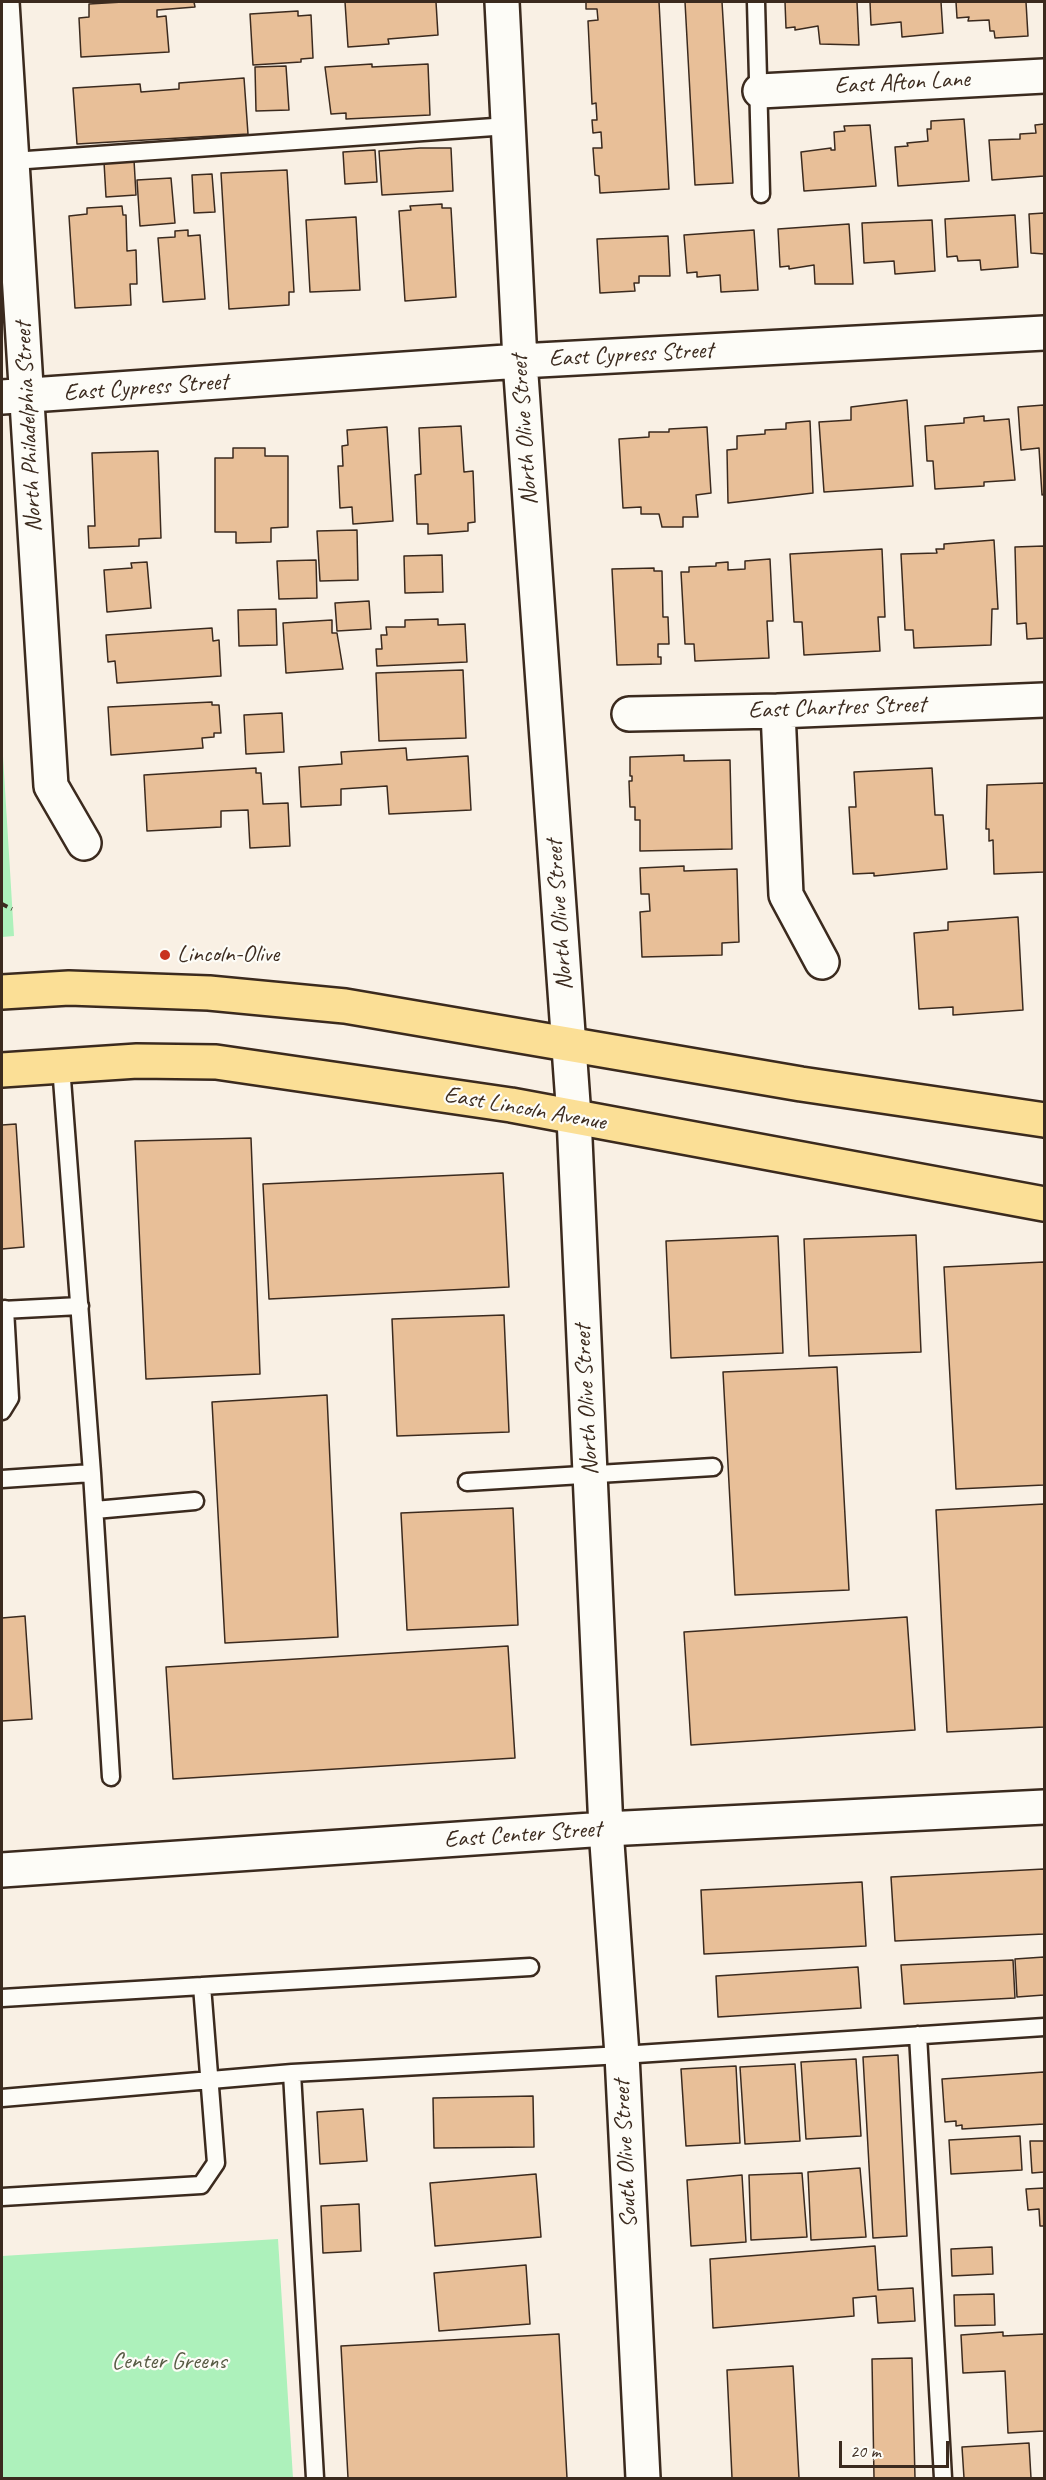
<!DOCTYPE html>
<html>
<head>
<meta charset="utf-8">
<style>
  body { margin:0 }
  #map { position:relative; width:1046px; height:2480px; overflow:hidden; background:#f9f0e4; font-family:Caveat,sans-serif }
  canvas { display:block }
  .frame { position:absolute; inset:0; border:3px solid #3b2a1e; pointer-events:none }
  .scale { position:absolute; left:839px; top:2441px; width:110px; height:27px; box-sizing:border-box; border:3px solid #3b2a1e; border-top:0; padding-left:8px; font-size:18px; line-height:21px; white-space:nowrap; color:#3b2a1e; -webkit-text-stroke:4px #fdfcf7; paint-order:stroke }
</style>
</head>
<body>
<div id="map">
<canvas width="1046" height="2480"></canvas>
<div class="frame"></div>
<div class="scale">20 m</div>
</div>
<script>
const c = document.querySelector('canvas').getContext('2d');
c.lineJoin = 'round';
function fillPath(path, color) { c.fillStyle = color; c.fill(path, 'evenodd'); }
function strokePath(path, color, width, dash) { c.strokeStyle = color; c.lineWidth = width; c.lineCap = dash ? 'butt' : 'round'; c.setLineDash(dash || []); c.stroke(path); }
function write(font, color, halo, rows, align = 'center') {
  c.font = font + ' Caveat,sans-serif'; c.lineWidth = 4.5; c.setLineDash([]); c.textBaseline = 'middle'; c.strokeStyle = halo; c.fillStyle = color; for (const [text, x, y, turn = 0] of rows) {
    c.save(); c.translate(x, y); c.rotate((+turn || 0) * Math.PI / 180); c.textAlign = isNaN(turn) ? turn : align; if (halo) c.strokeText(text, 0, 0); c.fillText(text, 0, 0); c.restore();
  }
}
fillPath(new Path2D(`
  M2 740 14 936 2 937Z
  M278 2239 293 2478H2V2256Z`), '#adf1bb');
const building = new Path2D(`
  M123 2H194L195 7 157 10V17L166 16 169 52 81 57 79 18 89 17V4Z
  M345 2H436L438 35 388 39 389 44 348 47Z
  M586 2H659L669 189 600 193 599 176 595 175 593 148H602L601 132 593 133 592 120H597L596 103 592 104 588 21 598 20 597 9H586Z
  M685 2H722L733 183 695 185Z
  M785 2H857L859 45 820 44 818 26 795 30V27L786 28Z
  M870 2H941L943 33 902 37 901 22 871 25Z
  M956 2H1026L1028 36 995 38 994 31H990L989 20 968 21 969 17 957 18Z
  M298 11V16L311 15 313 58 301 59V62L253 65 250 14Z
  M372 64V67L428 64 430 115 346 119V113L331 114 325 67Z
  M286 66 289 110 256 111 255 67Z
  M244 78 248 134 77 144 73 88 140 84 141 92 179 89V83Z
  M964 119 969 181 898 186 895 147 908 146 907 143 928 141 927 129H931V121Z
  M1044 124V176L992 180 989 140 1020 139V134L1036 133 1035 125Z
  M870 125 876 186 804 191 801 152 831 148V150H835L834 132 845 131 844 126Z
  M420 148H451L453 191 382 195 379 151Z
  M375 150 377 182 345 184 343 152Z
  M134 160 136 195 106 197 104 162Z
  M287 170 294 292H289V305L229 309 221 173Z
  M212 174 215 212 194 213 192 175Z
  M171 178 175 223 140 226 137 180Z
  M442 204V208H451L456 297 405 301 399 211 411 210 410 206Z
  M122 206 123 215H126L127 251 136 250 137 284H130L131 305 75 308 69 216 87 214V208Z
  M1044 213V254L1031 253 1029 214Z
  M1015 215 1018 267 981 270 980 260 958 261 957 256 947 257 945 219Z
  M356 217 360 290 310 292 306 220Z
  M932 220 935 271 895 274 894 261 864 263 862 223Z
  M849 224 853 284H815L814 265 789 269V266L780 267 778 229Z
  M188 230V236L200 235 205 299 163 302 158 238 175 237V231Z
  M754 230 758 290 721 292 720 275 697 277V272L687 273 684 235Z
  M668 236 670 276H639V283H634L635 291 600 293 597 239Z
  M907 400 913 486 824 492 819 422 851 420V407Z
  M1044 405V494L1042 495 1039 448 1021 450 1018 407Z
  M984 416V421L1009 419 1015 480 984 482V486L935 489 933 461H927L925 426 964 423V418Z
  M810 421 813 493 728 503 727 450 737 449V436L765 434V430L786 429V423Z
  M461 426 464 472 473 471 475 522 468 523V531L428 534V524H417L415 475 421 474 419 428Z
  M387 427 393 521 353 524 352 507 340 508 338 466H343L342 446 348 445 347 430Z
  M707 427 711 493 696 495 698 517H683V527H662L659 514H641V507L623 508 619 439 649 437V432H669V429Z
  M233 448H265V456H288V527L271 528V542L236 543V532H215V458H233Z
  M158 451 161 538 139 539V546L89 548 88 526H95L92 453Z
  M357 530 358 580 320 581 317 531Z
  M994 540 998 609H992L991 645 914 648 913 630H905L901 554 937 553 936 549H944V544Z
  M1044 546V638L1027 639 1026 623 1017 624 1015 547Z
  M882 549 885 617H878L880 651 804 655 802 622H794L790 554Z
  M442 555 443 592 405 593 404 556Z
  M770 559 773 621H767L769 658 695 661 694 644H685L681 572H689V567L716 566V563L728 562V570L745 569V561Z
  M316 560 317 598 279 599 277 561Z
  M147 562 151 608 107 612 104 570 132 568 131 563Z
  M654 568V571H662L663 617H668L669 644H658V657H661V664L617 665 612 569Z
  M369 601 371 629 337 631 335 603Z
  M276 609 277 645 239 646 238 610Z
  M438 619V625L465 624 467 662 377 666 376 649H382L381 635H387L386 627H405V620Z
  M332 620V633H337L343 669 286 673 283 623Z
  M212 628 213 641 219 640 221 676 117 683 115 661 108 662 106 635Z
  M463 670 466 738 379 741 376 673Z
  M212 702V705H219L221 733H214V737L202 738 203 748 111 755 108 707Z
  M282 713 284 752 246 754 244 715Z
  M406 748 407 760 468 756 471 810 389 814 387 786 341 789V805L301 807 299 767 342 764 341 752Z
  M684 755V761L730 760 732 849 640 851V820H635V807H630L629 781H632V776H630V757Z
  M256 768V773H261L263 804 288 803 290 846 250 848 248 810 221 811V827L147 831 144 775Z
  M932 768 935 815H943L947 869 874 876V873L853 874 849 807H856L854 772Z
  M1044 783V872L994 874 993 840 989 841V829H986L987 785Z
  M684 866V871L737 869 739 942 722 943V955L642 957 640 912 650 911 649 894H641L640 868Z
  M1018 917 1023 1010 953 1015V1007L919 1009 914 933 948 930V922Z
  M16 1124 24 1247 2 1249V1125Z
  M251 1138 260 1374 146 1379 135 1141Z
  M503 1173 509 1287 269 1299 263 1184Z
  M916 1235 921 1352 809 1356 804 1239Z
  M778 1236 783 1353 671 1358 666 1241Z
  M1044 1262V1485L956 1489 944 1267Z
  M504 1315 509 1432 397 1436 392 1319Z
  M837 1367 849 1590 735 1595 723 1372Z
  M327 1395 338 1637 225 1643 212 1402Z
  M1044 1504V1727L947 1732 936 1510Z
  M513 1508 518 1625 407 1630 401 1513Z
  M25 1616 32 1719 2 1721V1618Z
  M907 1617 915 1730 691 1745 684 1632Z
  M508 1646 515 1758 173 1779 166 1667Z
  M1044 1869V1934L895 1941 891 1877Z
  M862 1882 866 1946 704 1954 701 1890Z
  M1044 1957V1995L1017 1997 1015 1959Z
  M1013 1960 1015 1998 904 2004 901 1965Z
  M858 1967 861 2008 718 2017 716 1976Z
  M898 2055 907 2236 873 2238 863 2057Z
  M856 2059 861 2136 806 2139 801 2062Z
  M795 2064 800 2141 745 2144 740 2067Z
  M736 2066 740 2143 686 2146 681 2069Z
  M1044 2072V2124L962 2129V2125L956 2126V2121L945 2122 942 2079Z
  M533 2096 534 2147 434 2148 433 2098Z
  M363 2109 367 2161 320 2164 317 2112Z
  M1020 2136 1022 2170 951 2174 949 2140Z
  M1030 2141H1044V2172L1032 2173Z
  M860 2168 866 2237 811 2240 808 2172Z
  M802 2173 807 2237 751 2240 749 2175Z
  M536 2174 541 2237 435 2246 430 2183Z
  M742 2175 746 2242 691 2246 687 2180Z
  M1044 2188V2226H1040L1039 2209 1028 2210 1026 2189Z
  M359 2204 361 2251 323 2253 321 2206Z
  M875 2246 878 2290 913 2288 915 2321 878 2323 876 2296 853 2298 854 2316 713 2328 710 2259Z
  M992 2247 993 2274 952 2276 951 2249Z
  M526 2265 530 2324 439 2331 434 2273Z
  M994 2294 995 2325 955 2326 954 2295Z
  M1003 2332V2336L1044 2334V2431L1008 2433 1005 2371 963 2373 961 2335Z
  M559 2334 567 2478H348L341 2346Z
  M912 2358 915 2478H874L872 2359Z
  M793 2366 799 2478H732L727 2370Z
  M1029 2443 1031 2478H964L962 2447Z`);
fillPath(building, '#e8bf98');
strokePath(building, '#3b2a1e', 1.5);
const lane = new Path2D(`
  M756 2 761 194
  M13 161 508 126
  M61 1066 92 1473 111 1777
  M2 1310 80 1306
  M2 1411 10 1398 5 1309
  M2 1479 92 1473
  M467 1482 713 1467
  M95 1510 195 1501
  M2 1998 202 1986
  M918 2035 943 2478
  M292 2073 315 2478
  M2 2098 292 2073 622 2055 1044 2027
  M2 2197 201 2185 216 2163 202 1986 530 1967`);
const street = new Path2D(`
  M2 2 51 786 84 843
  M502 2 520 361 574 1117 606 1829
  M760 91 1044 76
  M2 397 520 361 1044 333
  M778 711 786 895 822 962
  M629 714 778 711 1044 700
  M2 1870 606 1829 1044 1807`);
const secondary = new Path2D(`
  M606 1829 622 2055 643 2478`);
const primary = new Path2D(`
  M2 992 69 988 209 993 345 1006 801 1084 1044 1120
  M2 1070 137 1061 216 1062 511 1105 1044 1204`);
strokePath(lane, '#3b2a1e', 21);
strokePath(street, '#3b2a1e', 38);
strokePath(secondary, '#3b2a1e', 38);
strokePath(primary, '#3b2a1e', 38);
strokePath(new Path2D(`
  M2 904 12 909`), '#3b2a1e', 4, [6, 4.5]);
strokePath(lane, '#fdfcf7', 16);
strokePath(street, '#fdfcf7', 33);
strokePath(secondary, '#fdfcf7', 33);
strokePath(primary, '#fbdf96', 33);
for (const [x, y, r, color] of [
  [165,955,6,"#c8321e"]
]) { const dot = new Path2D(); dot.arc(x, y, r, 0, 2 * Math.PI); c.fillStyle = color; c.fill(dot); strokePath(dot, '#fdfcf7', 2); }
write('24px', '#3b2a1e', '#fdfcf7', [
  ["East Afton Lane",902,83,-3],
  ["East Cypress Street",631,355,-3],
  ["East Cypress Street",146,388,-4],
  ["North Philadelphia Street",29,427,-93],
  ["North Olive Street",525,430,-94],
  ["East Chartres Street",837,708,-2],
  ["North Olive Street",560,915,-94],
  ["East Lincoln Avenue",525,1109,10],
  ["North Olive Street",587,1400,-93],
  ["East Center Street",523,1835,-4],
  ["South Olive Street",626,2154,-93]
]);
write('24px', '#3b2a1e', '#fdfcf7', [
  ["Lincoln-Olive",177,955]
], 'left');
write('24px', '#585c45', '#fdfcf7', [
  ["Center Greens",169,2362]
]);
</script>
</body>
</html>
